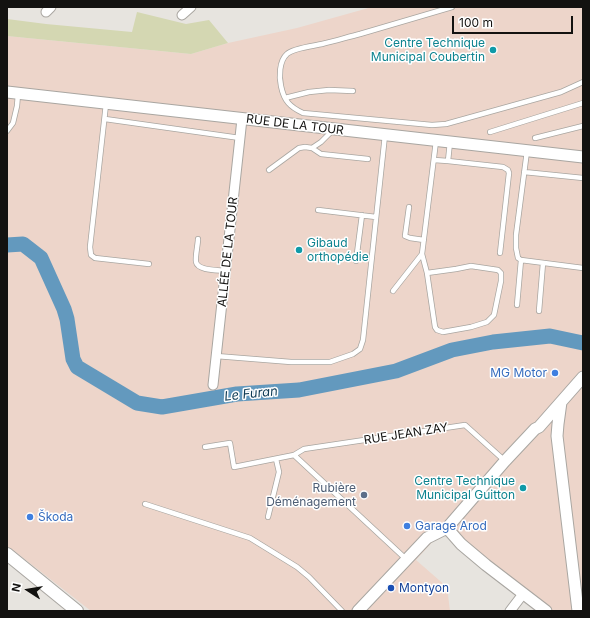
<!DOCTYPE html>
<html>
<head>
<meta charset="utf-8">
<style>
  body { margin:0 }
  #map { position:relative; width:590px; height:618px; overflow:hidden; background:#e7e4df; font-family:Inter,sans-serif }
  canvas { display:block }
  .frame { position:absolute; inset:0; border:8px solid #131210; pointer-events:none }
  .north { position:absolute; left:8px; top:570px; width:40px; height:40px; -webkit-text-stroke:3px #fff; paint-order:stroke; rotate:282deg; font-size:11px; font-weight:700; line-height:16px; text-align:center; color:#131210 }
  .north::after { content:''; display:block; margin:auto; width:14px; height:18px; background:#131210; clip-path:polygon(50% 0,100% 100%,50% 72%,0 100%) }
  .scale { position:absolute; left:452px; top:16px; width:121px; height:18px; box-sizing:border-box; border:2px solid #131210; border-top:0; padding-left:5px; font-size:12px; line-height:14px; white-space:nowrap; color:#131210; -webkit-text-stroke:3px #fff; paint-order:stroke }
</style>
</head>
<body>
<div id="map">
<canvas width="590" height="618"></canvas>
<div class="frame"></div>
<div class="north">N</div>
<div class="scale">100 m</div>
</div>
<script>
const c = document.querySelector('canvas').getContext('2d');
c.lineJoin = 'round';
function fillPath(path, color) { c.fillStyle = color; c.fill(path, 'evenodd'); }
function strokePath(path, color, width, dash) { c.strokeStyle = color; c.lineWidth = width; c.lineCap = dash ? 'butt' : 'round'; c.setLineDash(dash || []); c.stroke(path); }
function write(font, color, halo, rows, align = 'center') {
  c.font = font + ' Inter,sans-serif'; c.lineWidth = 3; c.setLineDash([]); c.textBaseline = 'middle'; c.strokeStyle = halo; c.fillStyle = color; for (const [text, x, y, turn = 0] of rows) {
    c.save(); c.translate(x, y); c.rotate((+turn || 0) * Math.PI / 180); c.textAlign = isNaN(turn) ? turn : align; if (halo) c.strokeText(text, 0, 0); c.fillText(text, 0, 0); c.restore();
  }
}
fillPath(new Path2D(`
  M372 7H583V611H553L445 528 416 560 447 587 450 611H91L13 550 7 547V36L191 54 228 43 297 28Z`), '#edd5ca');
fillPath(new Path2D(`
  M137 12 186 24 209 20 228 43 191 54 7 36V19L46 24 132 32Z`), '#d4d7b2');
strokePath(new Path2D(`
  M7 245 23 244 41 258 64 309 67 319 73 359 77 367 137 403 162 407 237 394 299 390 396 371 452 350 493 342 550 336 583 343`), '#6399be', 15);
const service = new Path2D(`
  M452 7C421 16 391 25 360 34 348 37 335 41 322 44 313 46 293 48 287 54 279 61 279 77 281 86 284 101 290 107 303 113L432 125 446 124 561 92 583 82
  M285 98 309 92 329 90 353 91
  M106 104 90 247 91 255 95 258 149 264
  M105 119 240 138
  M7 131 13 123 17 106 18 94
  M490 132 583 103
  M535 138 583 126
  M450 142 448 161 503 167 508 170 509 173 500 253
  M312 148 321 154 368 159
  M527 151 516 235V248L518 258 521 260 583 268
  M434 160 448 161
  M269 170 299 148 305 147 312 148 321 142 332 131
  M524 172 583 178
  M409 207 405 236 410 238 424 240
  M318 210 376 217
  M198 239C198 244 195 257 196 262 198 271 218 270 226 271
  M422 254 427 273 435 327 437 330 443 332 471 327 487 322 494 315 501 281V273L498 270 471 266 456 269 427 273
  M356 261 362 215
  M393 291 422 254 436 141
  M517 305 521 260
  M539 311 543 263
  M216 356 291 362H330L353 354 360 349 363 340 385 135
  M205 447 230 443 234 467 294 455 407 560
  M294 455 304 449 465 425 505 461
  M145 504 250 538 297 567 309 577 342 611
  M268 517 279 472 276 459`);
const minor = new Path2D(`
  M46 12 51 7
  M182 15 191 7
  M213 385 242 119
  M510 611 523 594`);
const tertiary = new Path2D(`
  M7 92 583 157
  M561 402 558 424 557 436 578 611
  M447 528 461 544 486 565 546 611
  M358 611 427 538 447 528 505 461 535 429 539 427 583 377`);
const secondary = new Path2D(`
  M7 554 77 611`);
strokePath(service, '#a9a6a1', 6);
strokePath(minor, '#a9a6a1', 11);
strokePath(tertiary, '#a9a6a1', 13);
strokePath(secondary, '#a9a6a1', 14);
strokePath(service, '#fff', 4.5);
strokePath(minor, '#fff', 9);
strokePath(tertiary, '#fff', 11);
strokePath(secondary, '#fff', 12);
for (const [x, y, r, color] of [
  [493,50,4,"#0f9aa8"],
  [299,250,4,"#0f9aa8"],
  [555,373,4,"#3f7fe0"],
  [523,488,4,"#0f9aa8"],
  [364,495,4,"#5c6f8a"],
  [30,517,4,"#3f7fe0"],
  [407,526,4,"#3f7fe0"],
  [391,588,4,"#1a4fb4"]
]) { const dot = new Path2D(); dot.arc(x, y, r, 0, 2 * Math.PI); c.fillStyle = color; c.fill(dot); strokePath(dot, '#fff', 1.5); }
write('12px', '#0d838f', '#fff', [
  ["Centre Technique",485,43],
  ["Municipal Coubertin",485,57],
  ["Gibaud",307,243,"left"],
  ["orthopédie",307,257,"left"],
  ["Centre Technique",515,481],
  ["Municipal Guitton",515,495]
], 'right');
write('12px', '#131210', '#fff', [
  ["RUE DE LA TOUR",295,125,7],
  ["ALLÉE DE LA TOUR",228,252,-84],
  ["RUE JEAN ZAY",406,434,-9]
]);
write('12px', '#366cbe', '#fff', [
  ["MG Motor",547,373,"right"],
  ["Škoda",38,517],
  ["Garage Arod",415,526]
], 'left');
write('12px', '#4e5e75', '#fff', [
  ["Rubière",356,488],
  ["Déménagement",356,502]
], 'right');
write('12px', '#164399', '#fff', [
  ["Montyon",399,588]
], 'left');
write('italic 13px', '#0f3b55', '#fff', [
  ["Le Furan",251,394,-6]
]);
</script>
</body>
</html>
